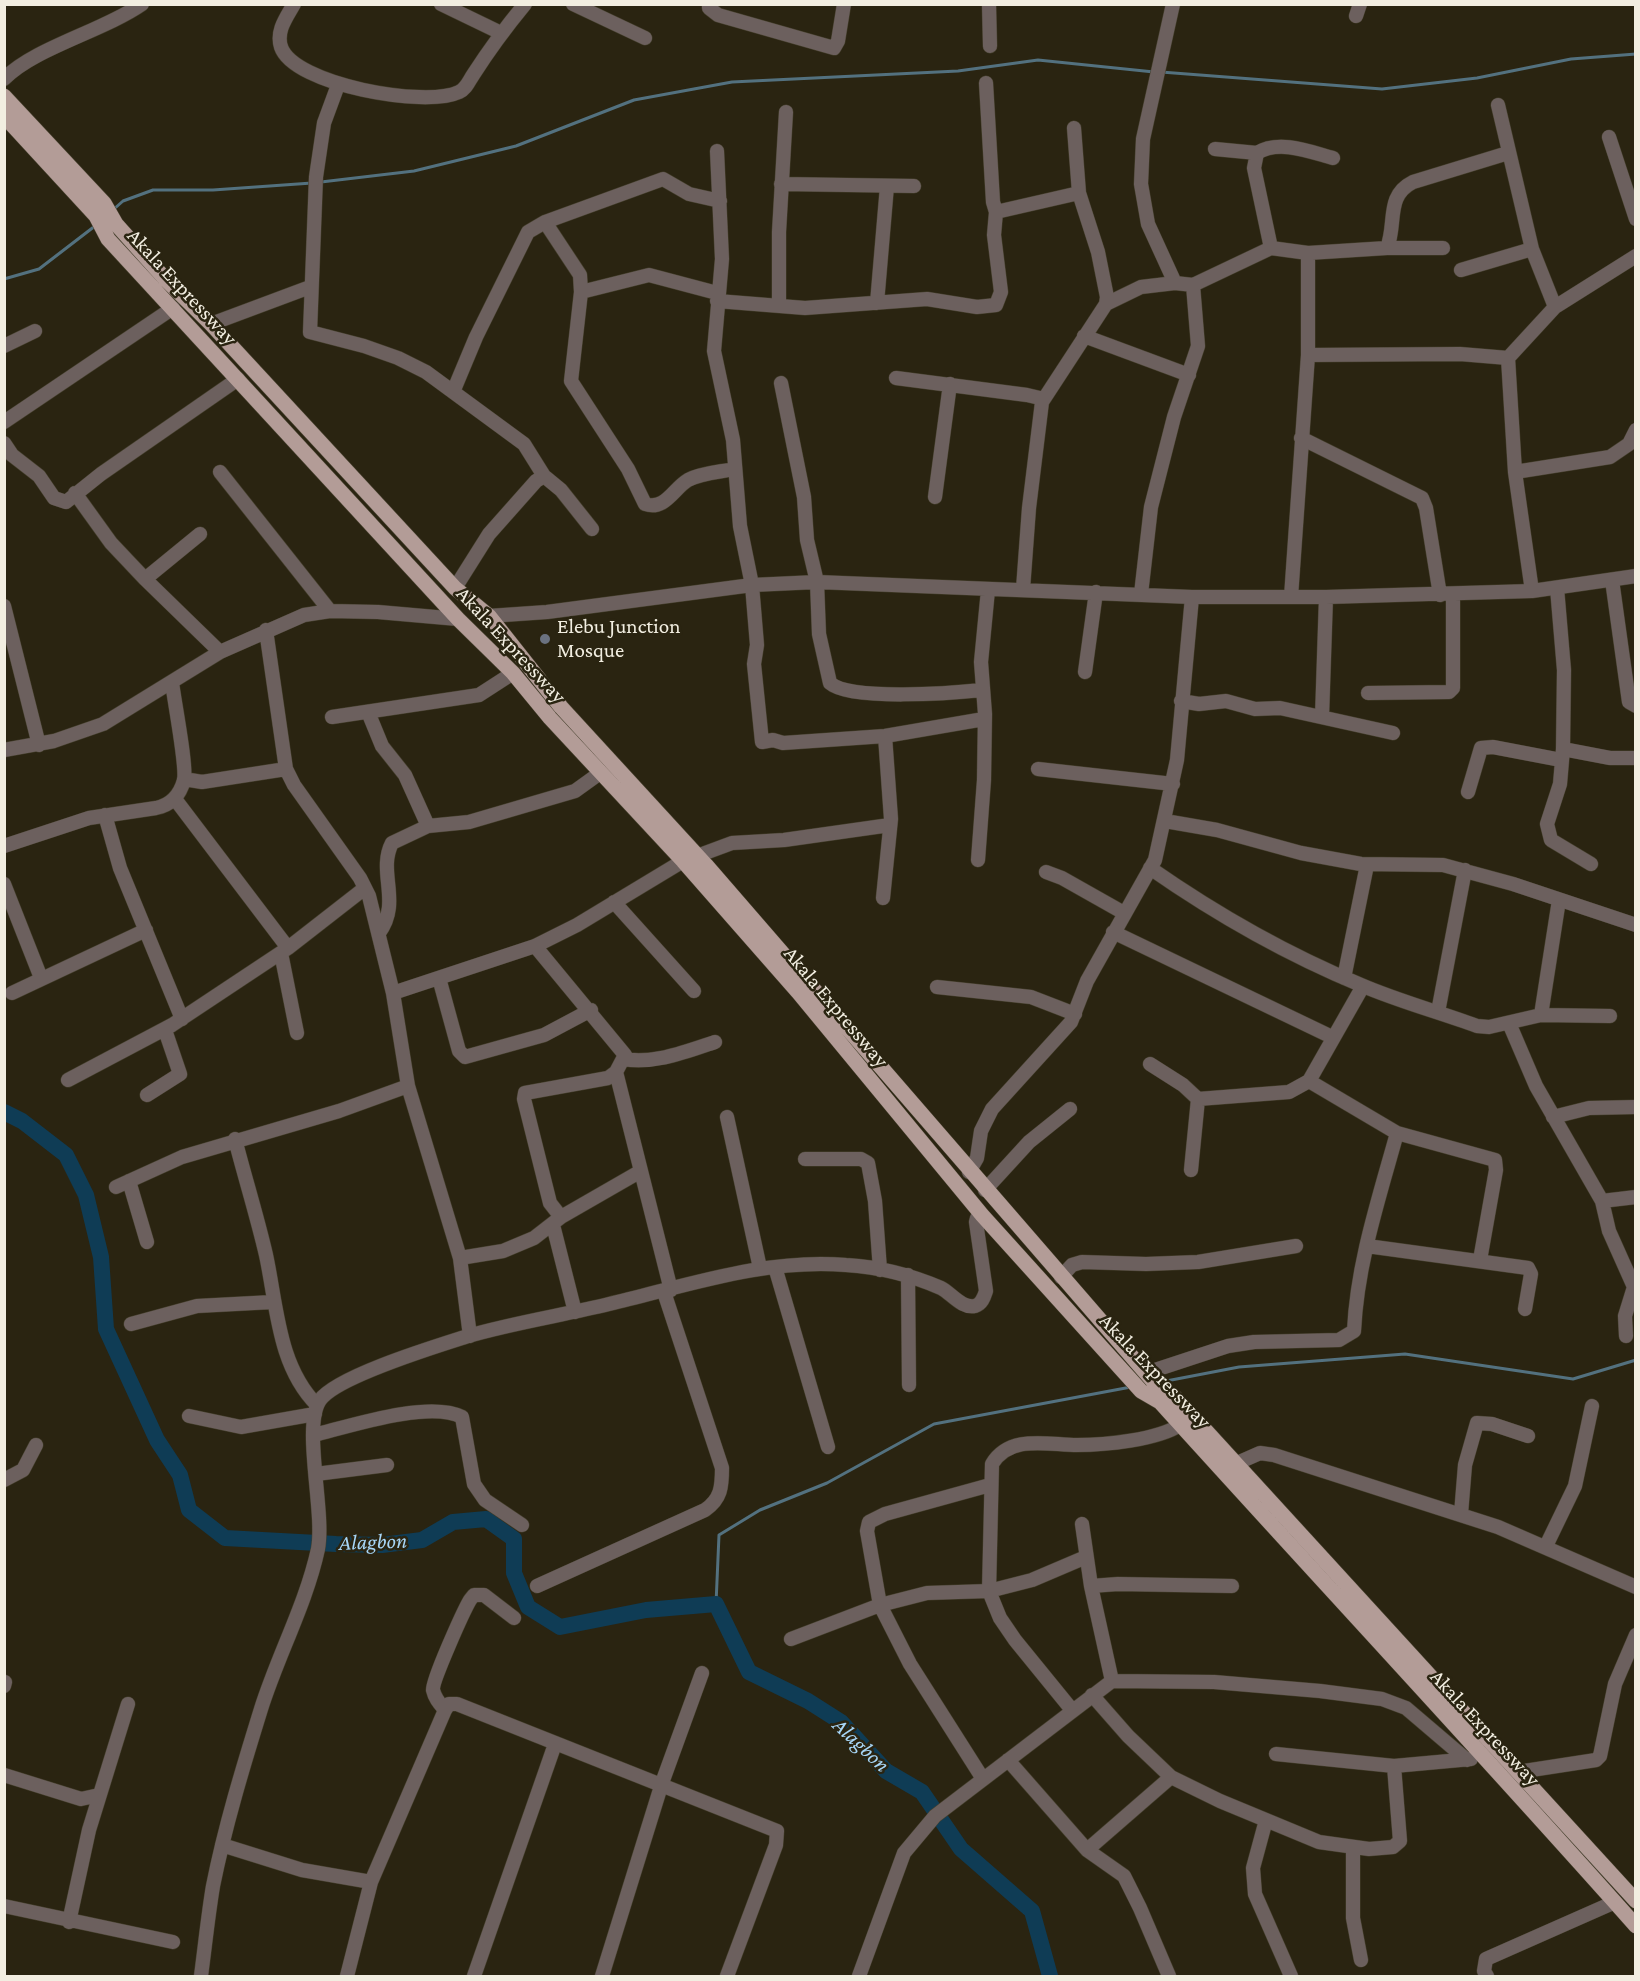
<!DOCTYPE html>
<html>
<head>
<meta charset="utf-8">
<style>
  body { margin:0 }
  #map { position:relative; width:1640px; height:1981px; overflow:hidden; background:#2a2411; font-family:"Crimson Pro",serif }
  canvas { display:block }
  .frame { position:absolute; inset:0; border:6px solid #f2eee1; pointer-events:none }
</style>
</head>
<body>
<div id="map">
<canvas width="1640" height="1981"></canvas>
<div class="frame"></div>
</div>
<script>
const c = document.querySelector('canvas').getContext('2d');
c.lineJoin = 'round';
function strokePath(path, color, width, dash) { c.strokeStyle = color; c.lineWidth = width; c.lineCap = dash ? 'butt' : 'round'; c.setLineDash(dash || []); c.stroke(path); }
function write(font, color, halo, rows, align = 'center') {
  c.font = font + ' "Crimson Pro",serif'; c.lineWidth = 5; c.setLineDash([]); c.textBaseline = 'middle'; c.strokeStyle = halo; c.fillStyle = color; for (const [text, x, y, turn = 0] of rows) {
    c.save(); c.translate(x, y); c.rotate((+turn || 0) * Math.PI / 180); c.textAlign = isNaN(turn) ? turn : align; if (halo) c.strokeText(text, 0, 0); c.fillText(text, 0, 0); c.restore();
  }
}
strokePath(new Path2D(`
  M1161 72 1382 89 1477 78 1571 59 1636 54
  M321 182 414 171 516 146 634 100 732 82 958 71 1038 60 1154 72
  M114 209 123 201 153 190H213L312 183
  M4 279 39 269 95 226
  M1161 1382 1239 1367 1405 1354 1573 1379 1636 1360
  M716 1604 719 1535 760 1510 827 1483 934 1424 1131 1387`), '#53717f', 3);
strokePath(new Path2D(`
  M4 1112 22 1121 66 1155 86 1195 101 1257 106 1329 157 1440 180 1475 189 1510 225 1538 336 1544 382 1545 422 1540 453 1522 486 1519 514 1539V1573L528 1607 560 1627 646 1610 716 1604 749 1672 808 1701 841 1722 886 1771 922 1792 961 1849 1032 1911 1050 1976`), '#0f3c55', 16);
const minor = new Path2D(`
  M294 4C286 18 276 31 281 47 294 85 426 108 459 92 466 89 469 81 473 75 489 50 506 27 525 4
  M441 4 501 33
  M573 4 645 38
  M709 4V8L718 15 834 48 838 41 844 4
  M989 4 990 46
  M1356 16 1360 4
  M4 79C34 48 103 31 142 4
  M338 85 324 123 316 177 310 332 364 346 398 358 426 372 524 444 544 476 561 490 592 529
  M1498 105 1532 249 1555 307
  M1074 128 1079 193 1098 252 1107 297 1106 304
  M1609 137 1636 219
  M1215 149 1257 153
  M717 151 722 259 714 351 733 440 740 526 752 585 757 645 754 664 762 742 773 740 783 743 885 736 984 719
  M781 184 914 186
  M996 212 1079 193
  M545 222 580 275 581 292 571 381 628 469 645 504C665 511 674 488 688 480 701 473 720 472 734 469
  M1271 248 1254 168 1257 153C1279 139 1311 152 1333 158
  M1387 248H1443
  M1461 270 1532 249
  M1193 285 1271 248 1308 253 1387 248C1397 223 1385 196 1413 182L1508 153
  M581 292 649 275 717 293
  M717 301 805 308 927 299 977 307 996 305 1001 292 994 235 996 212 993 202 986 83
  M877 303 887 186
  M779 306V232L786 112
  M211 324 310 287
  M1084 336 1189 375
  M4 346 35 331
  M1308 355 1460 354 1508 358 1555 307 1636 256
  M1508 358 1515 472
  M896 378 1027 395 1044 399
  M781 383 804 497 807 540 817 582 819 634 830 683C850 701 954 693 982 690
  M453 392 476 337 528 232 545 222 663 179 689 194 720 201
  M4 422 173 308
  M1301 438 1422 498 1426 508 1440 595
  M4 443 12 455 39 476 54 498 66 502 101 474 238 379
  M220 472 330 611
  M75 493 111 543 145 579
  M935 497 950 384
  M200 534 145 579 220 652
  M1612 580 1629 702 1636 706
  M455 588 489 534 536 481 544 476
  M1557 588 1564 670 1563 749 1560 784 1547 824 1551 840 1591 864
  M1023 589 1029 508 1042 402 1106 304 1141 287 1175 283
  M1532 591 1515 472 1610 457 1629 444 1636 430
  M1141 594 1151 507 1174 417 1198 346 1193 285 1175 283 1148 224 1141 184 1143 139 1173 4
  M1291 597 1308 355V253
  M4 606 39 745
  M489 616 547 612 752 585 817 582 1192 597H1326L1532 591 1636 576
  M266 630 286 769 294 785 360 878 369 896 393 993 408 1086 460 1258 470 1336
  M1085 672 1096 592
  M1368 693 1449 692 1453 688V594
  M1181 701 1199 704 1226 701 1255 709 1280 708 1393 733
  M368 712 382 746 405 775 428 826
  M332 717 479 695 513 673
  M1322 717 1326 597
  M1563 749 1610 758H1636
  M4 750 54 741 103 724 220 652 304 615 330 611 378 612 458 619
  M1038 769 1173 784
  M184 779 202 782 286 769
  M1468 792 1481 748 1493 747 1561 760
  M175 799 288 948
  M105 815 120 868 182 1019
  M1165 821 1217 830 1301 853 1361 864 1443 865 1513 884 1636 925
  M4 846 89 818 156 808C171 805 180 795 184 780 187 766 174 700 172 682
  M697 856 732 843 784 840 890 825
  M978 860 984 780 985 714 981 662 988 590
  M1150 868C1216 914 1286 954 1361 985 1398 1001 1439 1012 1477 1026L1489 1027 1541 1015 1610 1016
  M1046 872 1062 878 1124 913
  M4 884 41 978
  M883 898 891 819 885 736
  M614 902 694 991
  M1113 932 1332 1037
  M379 933C402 902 377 872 392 843L428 826 469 822 575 791 600 773
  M535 946 625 1055 616 1072 608 1078 525 1093 524 1099 550 1203 561 1217
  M281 953 297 1033
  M439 978 459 1051 465 1057 544 1035 591 1010
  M1344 978 1367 865
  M937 987 1031 997 1075 1014
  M12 993 146 930
  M393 993 535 946 577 925 683 861
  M1438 1012 1465 870
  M1541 1015 1559 900
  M1509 1023 1536 1086 1602 1201 1636 1197
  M623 1059C656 1064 685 1052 715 1042
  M1150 1064 1183 1085 1198 1099
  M616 1072 671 1290
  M68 1080 172 1025 288 948 365 888
  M1309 1081 1397 1133 1495 1160 1496 1170 1480 1260
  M147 1095 180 1074 165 1030
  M727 1117 760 1268
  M1553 1117 1589 1108 1636 1107
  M235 1139C245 1178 257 1216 266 1255 277 1306 278 1366 317 1405
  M805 1159H861L868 1163 875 1201 880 1270
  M1191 1170 1198 1099 1289 1092 1309 1081 1363 986
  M969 1172 977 1158 981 1131 992 1109 1071 1022 1087 981 1155 860 1177 760 1192 597
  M129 1181 147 1242
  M116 1187 182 1157 339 1111 408 1086
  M985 1190 1029 1142 1070 1109
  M1602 1201 1609 1231 1634 1287 1625 1316 1626 1336
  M553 1225 575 1312
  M1367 1246 1528 1268 1531 1274 1525 1309
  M460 1258 503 1251 534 1238 561 1217 641 1171
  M775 1267 828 1447
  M908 1275 909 1385
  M1061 1277 1072 1265 1082 1262 1146 1264 1198 1262 1296 1246
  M131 1324 197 1306 273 1302
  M1146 1373 1228 1346 1254 1342 1339 1340 1354 1331C1357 1264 1379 1198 1397 1133
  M189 1416 241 1427 315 1414
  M314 1435C350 1426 429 1400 462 1417L474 1484 485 1500 522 1525
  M1235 1464 1260 1453 1274 1455 1498 1527 1636 1587
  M316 1474 387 1465
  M4 1480 23 1470 36 1445
  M1461 1514 1465 1465 1477 1423 1492 1424 1528 1436
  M1082 1524 1091 1586 1112 1681
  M1546 1546 1575 1486 1592 1406
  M537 1586 705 1510C721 1499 722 1487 722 1468L664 1292
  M1091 1586 1118 1584 1232 1586
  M791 1639 880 1605 927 1593 989 1591 1032 1580 1086 1557
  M4 1686 5 1682
  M1092 1695 1128 1736 1171 1777 1220 1801 1319 1842 1369 1849 1393 1847 1400 1841 1394 1766
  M445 1710C440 1704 435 1699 433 1690 432 1681 463 1612 470 1600L474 1595H484L514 1618
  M1072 1710 1015 1640 1000 1618 989 1591 992 1464C1010 1434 1048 1445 1077 1445 1105 1445 1157 1440 1180 1425
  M1276 1754 1394 1766 1471 1759
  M1008 1760 1087 1850 1124 1876 1140 1908 1169 1976
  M1518 1772 1596 1760 1600 1756 1615 1684 1636 1635
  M4 1775 81 1799 99 1795
  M983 1779 910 1664 880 1605 867 1531 869 1522 885 1514 990 1485
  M1266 1820 1253 1868 1255 1894 1291 1976
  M222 1845 302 1870 371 1882
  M1353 1847V1918L1361 1960
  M1087 1850 1171 1777
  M4 1906 173 1942
  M69 1922 89 1830 128 1704
  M201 1976C205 1946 208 1916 213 1886 225 1826 243 1767 261 1709 278 1655 306 1604 318 1549 325 1511 302 1426 320 1400 337 1376 437 1346 468 1336 512 1323 564 1315 609 1304 686 1286 766 1258 846 1265 879 1267 911 1275 941 1288 951 1293 962 1309 975 1306 982 1304 984 1297 986 1291L976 1222 977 1218 982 1215
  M347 1976 371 1882 445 1710 449 1704H457L777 1831 776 1845 727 1976
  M474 1976 555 1744
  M602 1976 662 1783 702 1673
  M859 1976 904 1853 935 1816 1112 1681 1214 1682 1320 1691 1382 1699 1406 1708 1467 1760
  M1487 1976 1484 1971 1486 1959 1615 1902`);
const major = new Path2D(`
  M4 96 104 203 116 224 167 281 211 324 455 588 489 616 561 707 706 865 1159 1388 1176 1398 1636 1901
  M4 116 96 216 108 239 458 619 513 673 550 718 683 861 798 992 982 1215 1141 1391 1160 1402C1318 1577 1479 1749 1636 1926`);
strokePath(minor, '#46402e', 15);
strokePath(major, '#46402e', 16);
strokePath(minor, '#6c605e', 14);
strokePath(major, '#b39c97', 15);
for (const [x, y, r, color] of [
  [545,639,6,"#6b7280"]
]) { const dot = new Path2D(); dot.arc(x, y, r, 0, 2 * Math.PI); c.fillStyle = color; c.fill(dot); strokePath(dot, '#2a2411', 2); }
write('21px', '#f2eee1', '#2a2411', [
  ["Akala Expressway",182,287,47],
  ["Akala Expressway",511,645,47],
  ["Akala Expressway",836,1007,50],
  ["Akala Expressway",1155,1371,46],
  ["Akala Expressway",1485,1728,47]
]);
write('21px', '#f2eee1', '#2a2411', [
  ["Elebu Junction",557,627],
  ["Mosque",557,651]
], 'left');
write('italic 22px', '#a7d6f7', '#2a2411', [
  ["Alagbon",373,1542,-2],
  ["Alagbon",861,1745,43]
]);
</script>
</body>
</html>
